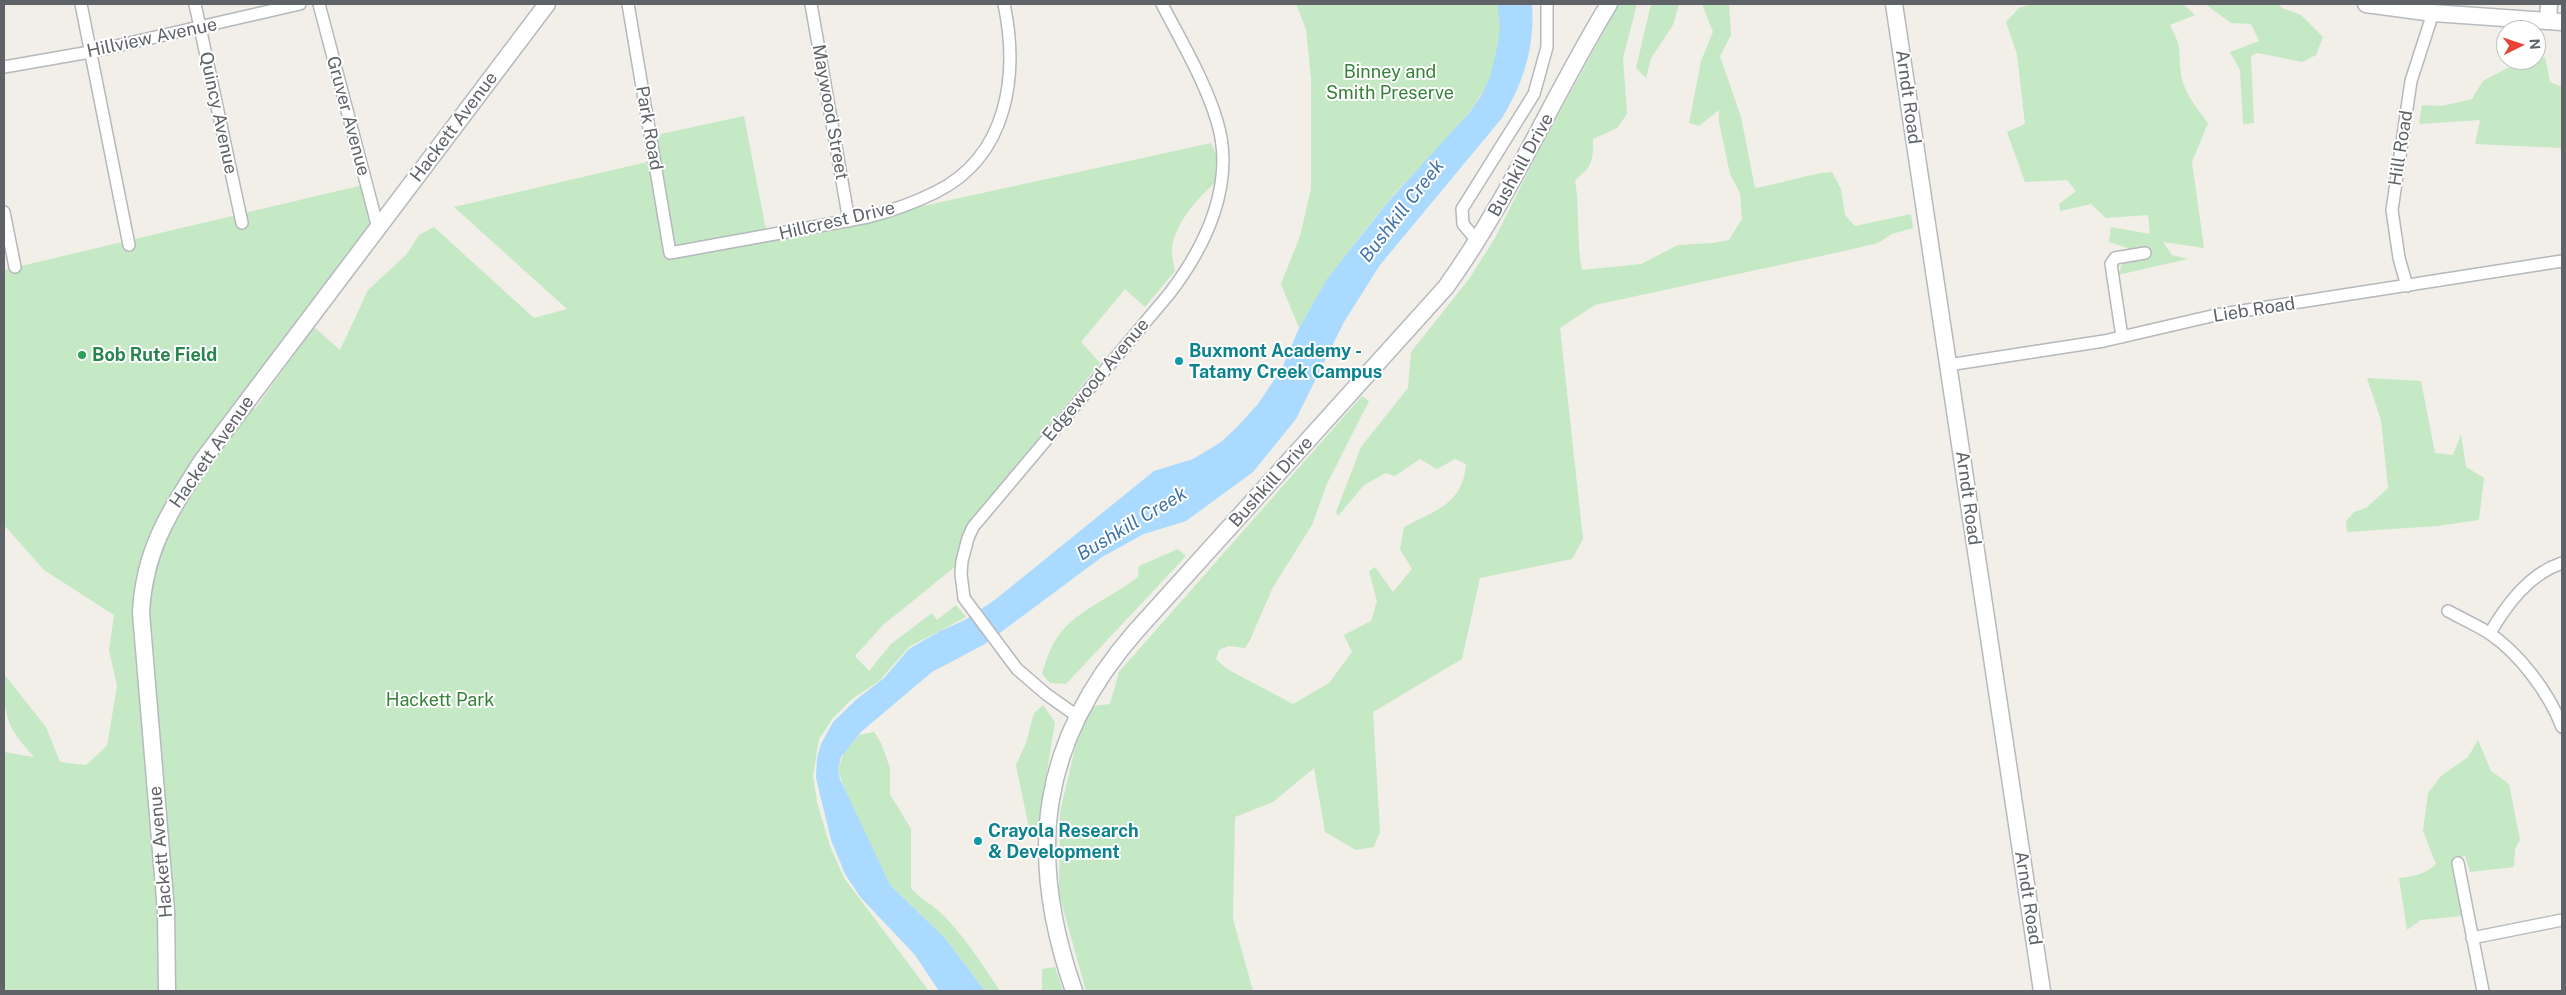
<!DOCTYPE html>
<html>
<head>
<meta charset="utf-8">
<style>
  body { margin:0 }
  #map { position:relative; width:2566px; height:995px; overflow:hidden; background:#f1efe8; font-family:"Public Sans",sans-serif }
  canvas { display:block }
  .frame { position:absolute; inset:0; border:5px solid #5f6368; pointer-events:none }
  .north { position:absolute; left:2496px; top:20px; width:50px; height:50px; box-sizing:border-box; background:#fff; border:1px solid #bfc1c3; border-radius:50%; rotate:86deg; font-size:14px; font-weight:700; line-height:20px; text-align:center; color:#5f6368 }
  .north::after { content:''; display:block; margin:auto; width:18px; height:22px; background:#ea4335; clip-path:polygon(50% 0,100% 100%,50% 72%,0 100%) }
</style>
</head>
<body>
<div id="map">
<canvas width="2566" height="995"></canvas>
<div class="frame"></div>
<div class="north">N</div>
</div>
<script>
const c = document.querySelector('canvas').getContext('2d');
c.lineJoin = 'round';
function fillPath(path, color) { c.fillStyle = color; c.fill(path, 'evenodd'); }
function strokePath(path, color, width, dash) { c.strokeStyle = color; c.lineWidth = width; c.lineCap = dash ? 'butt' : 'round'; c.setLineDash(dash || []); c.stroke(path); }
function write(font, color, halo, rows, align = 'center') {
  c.font = font + ' "Public Sans",sans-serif'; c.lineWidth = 4; c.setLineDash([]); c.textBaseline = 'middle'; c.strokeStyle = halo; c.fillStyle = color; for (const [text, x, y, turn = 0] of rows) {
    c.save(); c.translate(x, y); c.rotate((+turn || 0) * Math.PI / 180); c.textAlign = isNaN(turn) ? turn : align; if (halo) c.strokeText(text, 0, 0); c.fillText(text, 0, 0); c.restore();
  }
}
fillPath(new Path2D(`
  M1296 4H1497C1518 90 1434 147 1386 204 1354 243 1324 283 1299 328L1281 284 1300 236 1311 189V78L1306 29Z
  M1619 4H1637L1623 58 1627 114 1617 128 1593 139C1593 161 1593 166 1575 180 1580 210 1576 240 1582 270L1641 264 1678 245 1713 243 1729 240 1742 219 1740 193 1730 174 1719 122V110L1699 126 1689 123 1701 61 1713 32 1702 4H1729L1731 35 1720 56 1741 117 1755 188C1781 184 1806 174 1832 172L1841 189 1845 215 1855 226 1911 214 1913 228 1892 234 1878 243 1844 251 1595 305 1560 328 1583 539 1572 559 1480 578 1462 659 1373 712 1380 832 1374 847 1356 850 1325 832 1314 768 1273 802 1235 817 1233 919 1253 991H1086L1059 894 1060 812 1076 744 1092 706 1110 704 1119 672 1362 396 1369 401 1326 486 1312 525 1273 587 1250 640 1245 648 1229 646 1219 650 1216 659 1227 669 1293 704 1329 683 1352 652 1344 635 1371 621 1377 601 1369 571 1375 567 1393 592 1412 569 1400 549 1404 527C1436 510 1463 504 1466 464L1455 459 1437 469 1420 459 1395 476 1386 473 1364 485 1338 516 1336 512 1361 447 1408 388 1411 352 1469 279 1495 238 1542 144Z
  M1651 4H1679L1673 25 1651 58 1646 78 1636 68Z
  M2031 4H2183L2195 15 2170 25C2183 50 2178 49 2181 74 2183 91 2198 110 2208 123L2192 162 2204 248 2163 242 2172 255 2188 259 2118 275 2128 248 2109 242 2111 227 2150 234 2148 215 2106 218 2091 204 2060 211 2059 204 2076 191 2067 180 2025 182 2007 132 2025 124 2017 54 2006 22 2019 8Z
  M2205 4H2279L2282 8 2301 15 2323 37 2316 55 2302 62 2258 53 2251 56 2254 123 2243 124 2240 70 2230 52 2259 41 2251 24 2231 23Z
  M2545 57 2550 82 2562 87V148L2475 144 2480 120 2419 124 2422 105 2442 106 2472 99 2483 81 2519 62Z
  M744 116 768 240 1211 143 1216 155 1215 183C1196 200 1177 221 1172 247 1171 254 1174 264 1175 271L1145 307 1125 289 1081 342 1100 363 970 522 956 566 883 625 855 656 869 671 891 644 932 613 937 620 956 605 966 617 909 647 879 681 852 699 833 718 819 739 813 776 817 802 830 846 844 878 929 991H175L134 618 159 937 158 991H4V752L34 757C5 725 4 716 4 674L46 727 60 762 86 765 107 746 117 686 109 650 114 615 44 570 4 525V270L363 185 378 228 246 403 255 409 314 327 340 350 368 290 406 255 419 235 434 227 534 318 567 309 454 207 660 159 656 135Z
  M2367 378 2421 381 2435 453 2453 455 2461 434 2466 467 2484 478 2479 520 2437 526 2347 532 2346 521 2354 512 2366 508 2388 488 2381 420Z
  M1178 549 1186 556 1066 684 1050 683 1042 674C1046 660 1052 642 1062 631 1082 608 1114 596 1138 577L1139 566Z
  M1043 705 1055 722 1038 827 1029 828 1016 765 1026 743 1034 713Z
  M874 732 881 743 890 768V794L911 829V888C921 900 934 905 944 916 966 939 983 965 1000 991H985L945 938 890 885 850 803 838 770 844 752 859 735Z
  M2478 740 2491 771 2509 784 2520 840 2515 849 2514 867 2470 872 2465 856 2452 860 2462 916 2421 920 2407 930 2399 878C2414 877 2425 874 2436 864L2423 831 2428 793 2441 776 2468 757Z
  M1055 967 1063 991H1042V969Z`), '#c5e8c5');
fillPath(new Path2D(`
  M1497 4H1532C1535 46 1524 82 1502 118L1380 265 1344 322 1296 419 1253 472 1186 521 1144 534 1102 557 985 644 932 672 861 732 841 757 838 770 840 779 890 885 945 938 985 991H939L915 955 861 898 845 874 831 840 816 778 817 758 821 744 833 722 857 699 884 678 909 649 940 631 965 620 996 599 1154 471 1193 459 1221 442 1237 427 1258 404 1282 368 1299 328 1327 279 1387 203 1469 113 1481 96 1490 77 1498 44 1500 26Z`), '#aadaff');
const street = new Path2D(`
  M81 4 129 245
  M195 4 242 223
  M319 4 378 228
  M628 4 670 253 868 217C891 211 914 203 936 192 1008 156 1019 75 1004 4
  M811 4 849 221
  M4 67 90 52 300 4
  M4 212 15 267
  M1478 242 1463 224 1462 209 1534 94 1547 47V4
  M2407 286 2399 258 2392 210 2411 81 2433 13
  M2122 337 2111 264 2115 258 2145 253
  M1948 365 2104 341 2216 315 2562 261
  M2448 611C2461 618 2476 625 2489 633 2520 654 2549 693 2562 727
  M2490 633C2507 604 2529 574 2562 563
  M1077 716 1046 694 1017 669 964 598 961 574 962 561 968 538 973 527 1169 294C1206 246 1236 183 1217 121 1205 81 1181 41 1162 4
  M2458 863 2483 991
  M2472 938 2562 920`);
const secondary = new Path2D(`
  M1894 4 2042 991
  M2366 4 2433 13 2562 22
  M2548 21 2549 4
  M167 991 166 911 141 613C144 550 169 513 202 461L547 4
  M1074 991C1026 854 1039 742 1136 631L1446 287C1510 198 1552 97 1609 4`);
strokePath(street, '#b5b8bc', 14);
strokePath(secondary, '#b6babf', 19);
strokePath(street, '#fff', 11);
strokePath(secondary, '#fff', 16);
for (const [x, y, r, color] of [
  [82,355,5,"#2e9e5b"],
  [1179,361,5,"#0f9aa8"],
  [978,841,5,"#0f9aa8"]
]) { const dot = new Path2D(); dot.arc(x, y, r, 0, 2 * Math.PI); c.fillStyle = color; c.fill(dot); strokePath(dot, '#fff', 2); }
write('18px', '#5f6368', '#fff', [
  ["Hillview Avenue",152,38,-12],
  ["Arndt Road",1908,97,82],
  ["Maywood Street",830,112,80],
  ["Quincy Avenue",218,113,78],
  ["Gruver Avenue",348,116,75],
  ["Hackett Avenue",454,127,-53],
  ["Park Road",649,128,80],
  ["Hill Road",2401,148,-81],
  ["Bushkill Drive",1521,165,-61],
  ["Hillcrest Drive",837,221,-13],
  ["Lieb Road",2254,310,-9],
  ["Edgewood Avenue",1096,380,-50],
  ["Hackett Avenue",212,452,-55],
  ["Bushkill Drive",1271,482,-48],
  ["Arndt Road",1968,498,82],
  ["Hackett Avenue",161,852,-95],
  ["Arndt Road",2028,898,81]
]);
write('18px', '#348238', '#fff', [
  ["Binney and",1390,72],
  ["Smith Preserve",1390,93],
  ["Hackett Park",440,700]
]);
write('bold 18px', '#0d838f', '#fff', [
  ["Buxmont Academy -",1189,351],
  ["Tatamy Creek Campus",1189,372],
  ["Crayola Research",988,831],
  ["& Development",988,852]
], 'left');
write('bold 18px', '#27864d', '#fff', [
  ["Bob Rute Field",92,355]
], 'left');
write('italic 19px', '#4174aa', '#fff', [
  ["Bushkill Creek",1402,211,-52],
  ["Bushkill Creek",1132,524,-31]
]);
</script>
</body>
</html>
